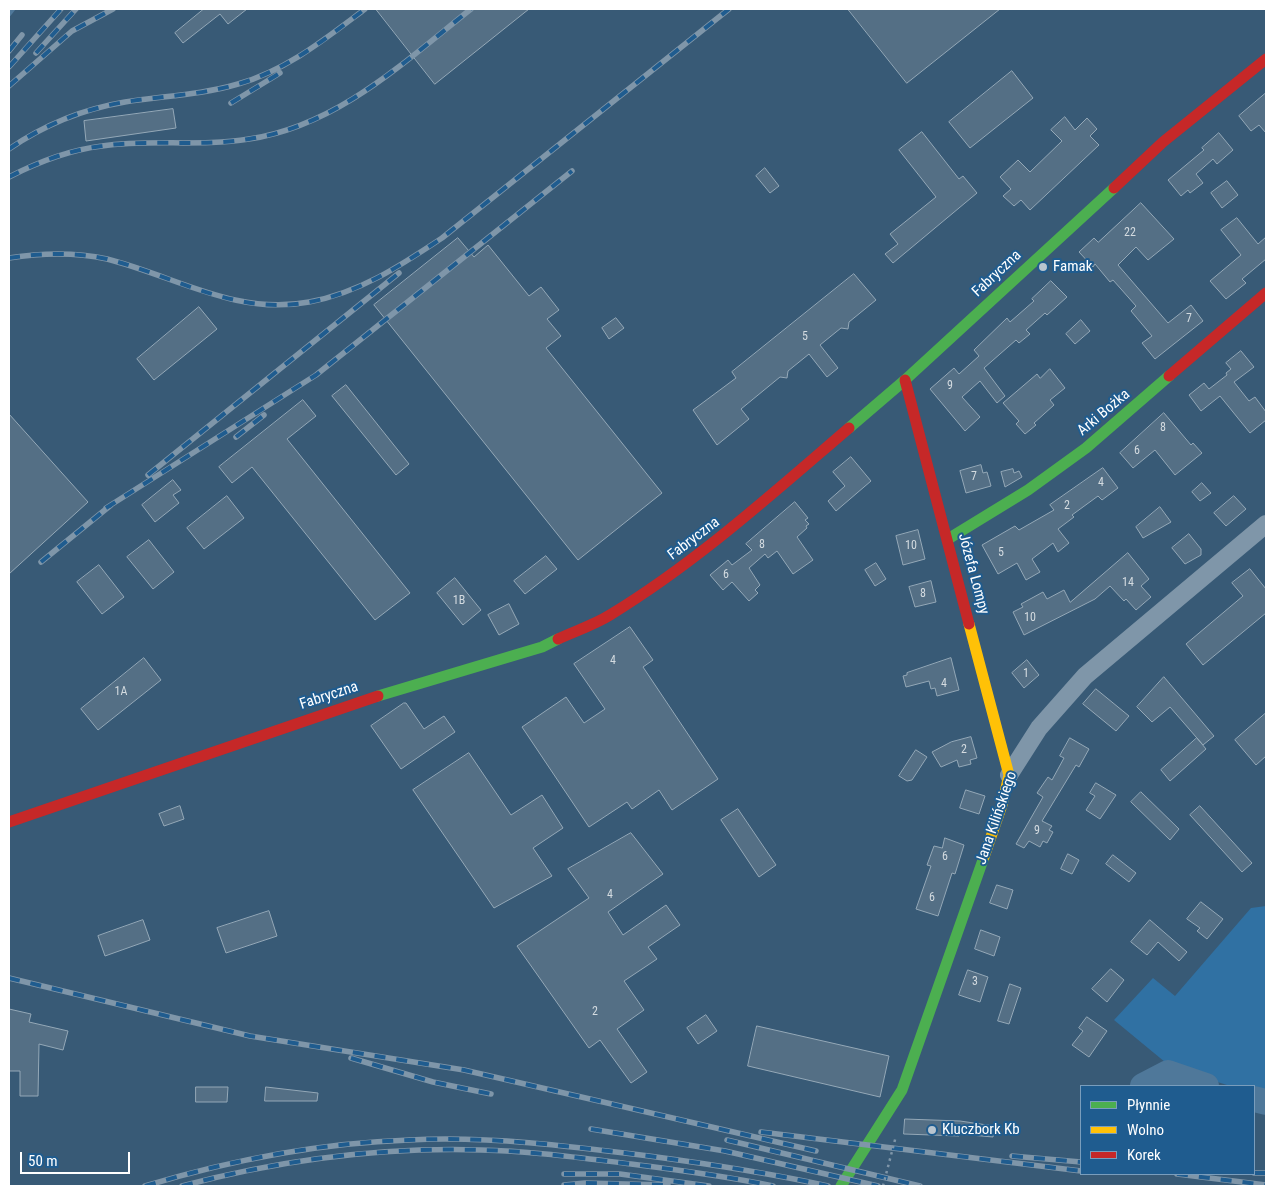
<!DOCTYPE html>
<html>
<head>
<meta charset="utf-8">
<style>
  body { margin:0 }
  #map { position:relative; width:1275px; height:1195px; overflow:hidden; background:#385a76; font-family:"Roboto Condensed",sans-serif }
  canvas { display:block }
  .frame { position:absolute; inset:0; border:10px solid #fff; pointer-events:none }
  .legend { position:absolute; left:1080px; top:1085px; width:175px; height:90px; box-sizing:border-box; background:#1f5c8f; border:1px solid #799dbc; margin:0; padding:6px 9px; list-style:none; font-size:15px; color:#fff }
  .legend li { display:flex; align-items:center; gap:10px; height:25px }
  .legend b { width:25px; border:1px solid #799dbc }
  .scale { position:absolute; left:20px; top:1152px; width:110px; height:22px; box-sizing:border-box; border:2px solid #fff; border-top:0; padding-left:6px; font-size:15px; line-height:18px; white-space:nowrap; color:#fff; -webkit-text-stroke:4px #1f5c8f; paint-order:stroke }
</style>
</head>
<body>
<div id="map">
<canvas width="1275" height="1195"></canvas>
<div class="frame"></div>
<ul class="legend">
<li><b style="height:6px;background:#4caf50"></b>Płynnie</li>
<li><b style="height:6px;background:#ffc107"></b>Wolno</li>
<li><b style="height:6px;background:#c62828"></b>Korek</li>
</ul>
<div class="scale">50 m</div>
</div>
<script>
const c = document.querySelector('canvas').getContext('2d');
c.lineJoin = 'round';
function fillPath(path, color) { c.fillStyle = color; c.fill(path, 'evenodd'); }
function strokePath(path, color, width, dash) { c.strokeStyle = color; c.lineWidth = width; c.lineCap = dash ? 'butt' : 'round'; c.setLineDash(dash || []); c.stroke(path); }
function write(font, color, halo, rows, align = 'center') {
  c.font = font + ' "Roboto Condensed",sans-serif'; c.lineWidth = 4; c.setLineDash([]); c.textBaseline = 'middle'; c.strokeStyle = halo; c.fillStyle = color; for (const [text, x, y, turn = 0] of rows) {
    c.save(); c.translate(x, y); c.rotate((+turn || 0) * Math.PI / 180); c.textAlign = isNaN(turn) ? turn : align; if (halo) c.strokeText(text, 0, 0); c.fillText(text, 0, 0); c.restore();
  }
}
fillPath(new Path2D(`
  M1266 906V1094L1254 1091V1086H1230L1171 1067 1114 1020 1153 978 1175 996 1251 908Z`), '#3071a3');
strokePath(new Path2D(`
  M9 14 13 9`), '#4f789a', 4.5);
strokePath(new Path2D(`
  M1143 1086 1168 1073 1206 1086
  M1254 1099 1266 1102`), '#4f789a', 26);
const building = new Path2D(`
  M204 9H247L228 24 220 14 183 43 175 33Z
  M376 9H529L435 84Z
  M848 9H1000L907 83Z
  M1012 71 1033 98 970 148 949 122Z
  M1266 93V133L1259 125 1251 131 1239 116Z
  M173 109 176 128 86 141 84 121Z
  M1065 117 1075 130 1087 118 1097 129 1090 136 1099 145 1030 210 1021 200 1014 206 1003 196 1011 189 1000 177 1018 160 1030 172 1062 141 1051 130Z
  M922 132 959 179 963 176 977 193 893 263 885 254 898 244 890 234 936 197 899 150Z
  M1219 133 1233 150 1217 164 1213 159 1196 174 1203 183 1190 193 1188 190 1181 196 1168 180 1204 150 1202 148Z
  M765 168 779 186 770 193 756 176Z
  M1227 181 1238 195 1222 208 1211 193Z
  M1141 203 1174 239 1148 260 1136 247 1118 265 1168 323 1191 305 1203 321 1155 359 1142 343 1152 336 1131 311 1136 306 1113 280 1110 282 1095 264 1093 267 1079 252 1094 238 1098 242Z
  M1237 218 1258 244 1266 237V259L1242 279 1246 283 1226 299 1210 281 1241 255 1221 230Z
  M458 238 474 257 488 245 529 296 541 287 559 310 547 319 561 336 546 348 662 493 578 560 374 305Z
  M854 274 876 300 849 322 848 329 841 328 820 345 838 368 827 377 809 354 788 371 787 378 780 377 741 409 749 419 717 445 693 410 736 378 732 372Z
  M1051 281 1067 297 1047 315 1045 313 1026 330 1030 334 1019 343 1016 340 984 368 1005 396 997 403 980 381 962 397 980 417 965 431 930 389 954 368 959 374 979 356 974 350 1007 318 1010 322 1034 301 1032 299Z
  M199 307 217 329 154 380 137 359Z
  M616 318 624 328 609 339 602 328Z
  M1081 320 1090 331 1075 344 1066 334Z
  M1241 351 1254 367 1234 382 1249 401 1255 397 1266 412V420L1250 433 1220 396 1201 411 1189 395 1204 383 1209 389 1227 375 1226 373 1231 369 1226 363Z
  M1050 369 1065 388 1050 400 1054 405 1034 423 1036 425 1025 434 1016 424 1019 421 1003 403 1037 374 1040 378Z
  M346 385 409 464 396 475 332 396Z
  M303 400 316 416 287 439 410 593 375 620 252 467 232 483 219 467Z
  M1164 413 1191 445 1193 443 1202 453 1175 475 1155 450 1133 468 1120 453Z
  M9 414 88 502 9 574Z
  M851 457 871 481 836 511 828 501 845 486 833 472Z
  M981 465 983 473 987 472 991 486 966 493 960 471Z
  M1103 468 1118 488 1102 500 1098 496 1072 515 1074 517 1058 529 1069 543 1058 552 1053 543 1032 559 1040 572 1026 580 1017 563 998 574 982 545 1015 526 1019 530 1054 510 1050 505Z
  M1013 469 1014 473 1019 471 1022 477 1005 487 1001 472Z
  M173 480 181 490 173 495 179 503 155 522 142 505Z
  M1202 483 1211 493 1200 501 1192 492Z
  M227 496 244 518 204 549 187 528Z
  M1234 496 1246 509 1226 526 1214 513Z
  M795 502 808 518 805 520 809 524 806 526 807 528 797 537 813 560 793 574 777 551 768 558 765 554 749 568 760 585 755 590 758 593 749 601 732 582 723 590 710 575 728 560 732 565 752 550 746 544Z
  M1160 507 1171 522 1143 538 1136 527Z
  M918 530 925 559 903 565 896 536Z
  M1189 534 1201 549V555L1185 564 1172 548Z
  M149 540 174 572 153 589 127 557Z
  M1128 553 1149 579 1141 586 1151 597 1136 610 1126 599 1124 601 1110 586 1095 599 1024 635 1013 612 1023 607 1021 604 1043 592 1047 599 1064 590 1070 602Z
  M546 556 557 569 525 594 514 581Z
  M876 563 886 579 875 586 865 570Z
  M99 565 124 597 102 614 77 582Z
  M1250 569 1266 589V613L1203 665 1186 644 1243 596 1232 583Z
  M455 578 481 610 463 625 437 593Z
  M931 581 936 602 915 607 909 587Z
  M509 604 519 624 499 635 488 615Z
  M630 627 653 660 643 667 718 779 672 810 659 790 632 809 627 802 589 827 522 727 566 697 584 723 605 709 574 664Z
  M144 658 161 680 98 730 81 709Z
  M951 658 959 690 937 696 935 688 931 689 929 681 906 687 903 676 907 675V673Z
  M1027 660 1039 675 1024 688 1012 673Z
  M1164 677 1214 736 1203 745 1170 707 1152 722 1137 707Z
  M1096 689 1129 716 1116 731 1083 704Z
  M404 703H406L424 729 444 716 455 732 401 769 371 726Z
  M1266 713V756L1256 765 1235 740Z
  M971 737 977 758 970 760 971 764 959 767 957 760 941 767 932 752 951 742Z
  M1070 738 1089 749 1079 767 1076 765 1042 821 1052 826 1049 830 1053 832 1047 843 1043 841 1040 847 1029 841 1024 848 1016 844 1043 797 1037 793 1048 777 1052 780 1064 758 1060 756Z
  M1197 738 1206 749 1170 781 1161 770Z
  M916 750 927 757 912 780 907 781 899 776Z
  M469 753 511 815 542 795 563 828 533 848 552 876 494 908 413 790Z
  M1096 783 1116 795 1100 819 1086 810 1095 796 1090 793Z
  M966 790 985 796 979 814 960 808Z
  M1141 792 1179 829 1170 840 1131 802Z
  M180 806 184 819 164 826 159 814Z
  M1200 806 1252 863 1242 872 1190 815Z
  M738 809 776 865 759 877 721 820Z
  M631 833 663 874 608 912 623 935 666 905 680 925 648 947 657 959 624 981 644 1010 617 1029 647 1072 631 1083 600 1040 589 1048 517 946 589 898 568 869Z
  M945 838 964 845 955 874 952 873 938 916 916 909 931 866 927 865 934 846 942 848Z
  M1068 854 1079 860 1072 874 1061 869Z
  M1113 855 1136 873 1129 882 1106 864Z
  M997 885 1013 890 1007 909 990 903Z
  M1201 902 1223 919 1207 939 1197 931 1200 928 1187 919Z
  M269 911 277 936 226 953 217 928Z
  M143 920 150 940 105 956 98 936Z
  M1150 920 1187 952 1179 961 1158 942 1147 955 1131 942Z
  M981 930 1000 937 994 956 975 949Z
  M1111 969 1124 980 1107 1002 1092 989Z
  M968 970 988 977 980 1002 959 995Z
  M1010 984 1021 988 1009 1024 998 1021Z
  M9 1009 31 1014 29 1022 68 1031 63 1050 39 1044 38 1096H20V1071H9Z
  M706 1015 717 1031 698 1044 687 1028Z
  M1087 1017 1107 1031 1089 1057 1072 1045 1083 1031 1079 1028Z
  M757 1026 889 1056 880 1097 748 1066Z
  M196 1087H228L227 1102H196Z
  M266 1087 318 1093 317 1101H265Z
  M905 1119 960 1121 994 1126 993 1137 959 1134V1136L904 1134Z`);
fillPath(building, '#546f85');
strokePath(building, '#94a8b7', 1);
strokePath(new Path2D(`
  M1009 775 1039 728 1085 676 1266 524`), '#7f96a9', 18);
strokePath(new Path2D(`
  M849 428 905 380 1114 188
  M948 539 1028 490 1086 448 1169 376
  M378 696 542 647 558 639
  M841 1186 902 1090 984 857`), '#4caf50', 11);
strokePath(new Path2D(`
  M969 624 1009 775 1002 805 984 857`), '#ffc107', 11);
strokePath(new Path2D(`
  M1114 188 1163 142 1266 59
  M1169 376 1266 293
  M905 380 969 624
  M558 639C575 631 594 625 610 615 697 562 772 494 849 428
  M9 822 378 696`), '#c62828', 11);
const rail = new Path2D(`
  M9 51 22 35
  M36 53 76 9
  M9 67 61 9
  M9 86 72 31 113 9
  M231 103 280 73
  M9 149C44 125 83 109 125 102 162 96 201 95 238 84 287 70 325 39 365 9
  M9 177C38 162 69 150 102 146 150 139 200 147 249 139 337 126 404 62 471 9
  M9 258C42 253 74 252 107 259 175 276 236 316 309 302 359 293 400 266 442 238L729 9
  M236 437 264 415
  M148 475 399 273
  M106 508 316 375 572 171
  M41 562 111 505
  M9 978 250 1036 464 1070 816 1151
  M351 1058 433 1082 491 1094
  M591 1129 725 1151 878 1186
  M761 1132 1081 1171
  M727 1140 920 1186
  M1012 1156 1081 1162
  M1254 1173H1266
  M564 1174H620L709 1186
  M1177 1174 1266 1185
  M564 1185 585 1183 668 1185
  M145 1186C231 1160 319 1143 409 1140 489 1136 569 1146 649 1156 709 1164 769 1173 828 1186
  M182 1186C280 1160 379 1147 481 1150 531 1151 581 1158 631 1164 679 1170 726 1176 773 1186`);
strokePath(rail, '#7f96a9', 5.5);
strokePath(rail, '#1f5c8f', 4, [11]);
strokePath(new Path2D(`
  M883 1186 896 1136`), '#7f96a9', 2.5, [2.5, 4]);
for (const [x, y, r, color] of [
  [1043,267,5,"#b9c5cf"],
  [932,1130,5,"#b9c5cf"]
]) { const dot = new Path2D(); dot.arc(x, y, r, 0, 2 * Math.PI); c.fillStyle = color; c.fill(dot); strokePath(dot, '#1f5c8f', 2); }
write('12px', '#d4dbe0', null, [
  ["22",1130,233],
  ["7",1189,319],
  ["5",805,337],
  ["9",950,386],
  ["8",1163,428],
  ["6",1137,451],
  ["7",974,477],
  ["4",1101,483],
  ["2",1067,506],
  ["8",762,545],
  ["10",911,546],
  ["5",1001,553],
  ["6",726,575],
  ["14",1128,583],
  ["8",923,594],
  ["1B",459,601],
  ["10",1030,618],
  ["4",613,661],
  ["1",1026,674],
  ["4",944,684],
  ["1A",121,692],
  ["2",964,750],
  ["9",1037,831],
  ["6",945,857],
  ["4",610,895],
  ["6",932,898],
  ["3",975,982],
  ["2",595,1012]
]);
write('15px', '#fff', '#1f5c8f', [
  ["Famak",1053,267],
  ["Kluczbork Kb",942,1130]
], 'left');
write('15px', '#fff', '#1f5c8f', [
  ["Fabryczna",997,274,-43],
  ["Arki Bożka",1104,413,-40],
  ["Fabryczna",694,539,-37],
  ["Józefa Lompy",973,574,75],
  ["Fabryczna",329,696,-18],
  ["Jana Kilińskiego",997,818,-71]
]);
</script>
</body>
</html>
